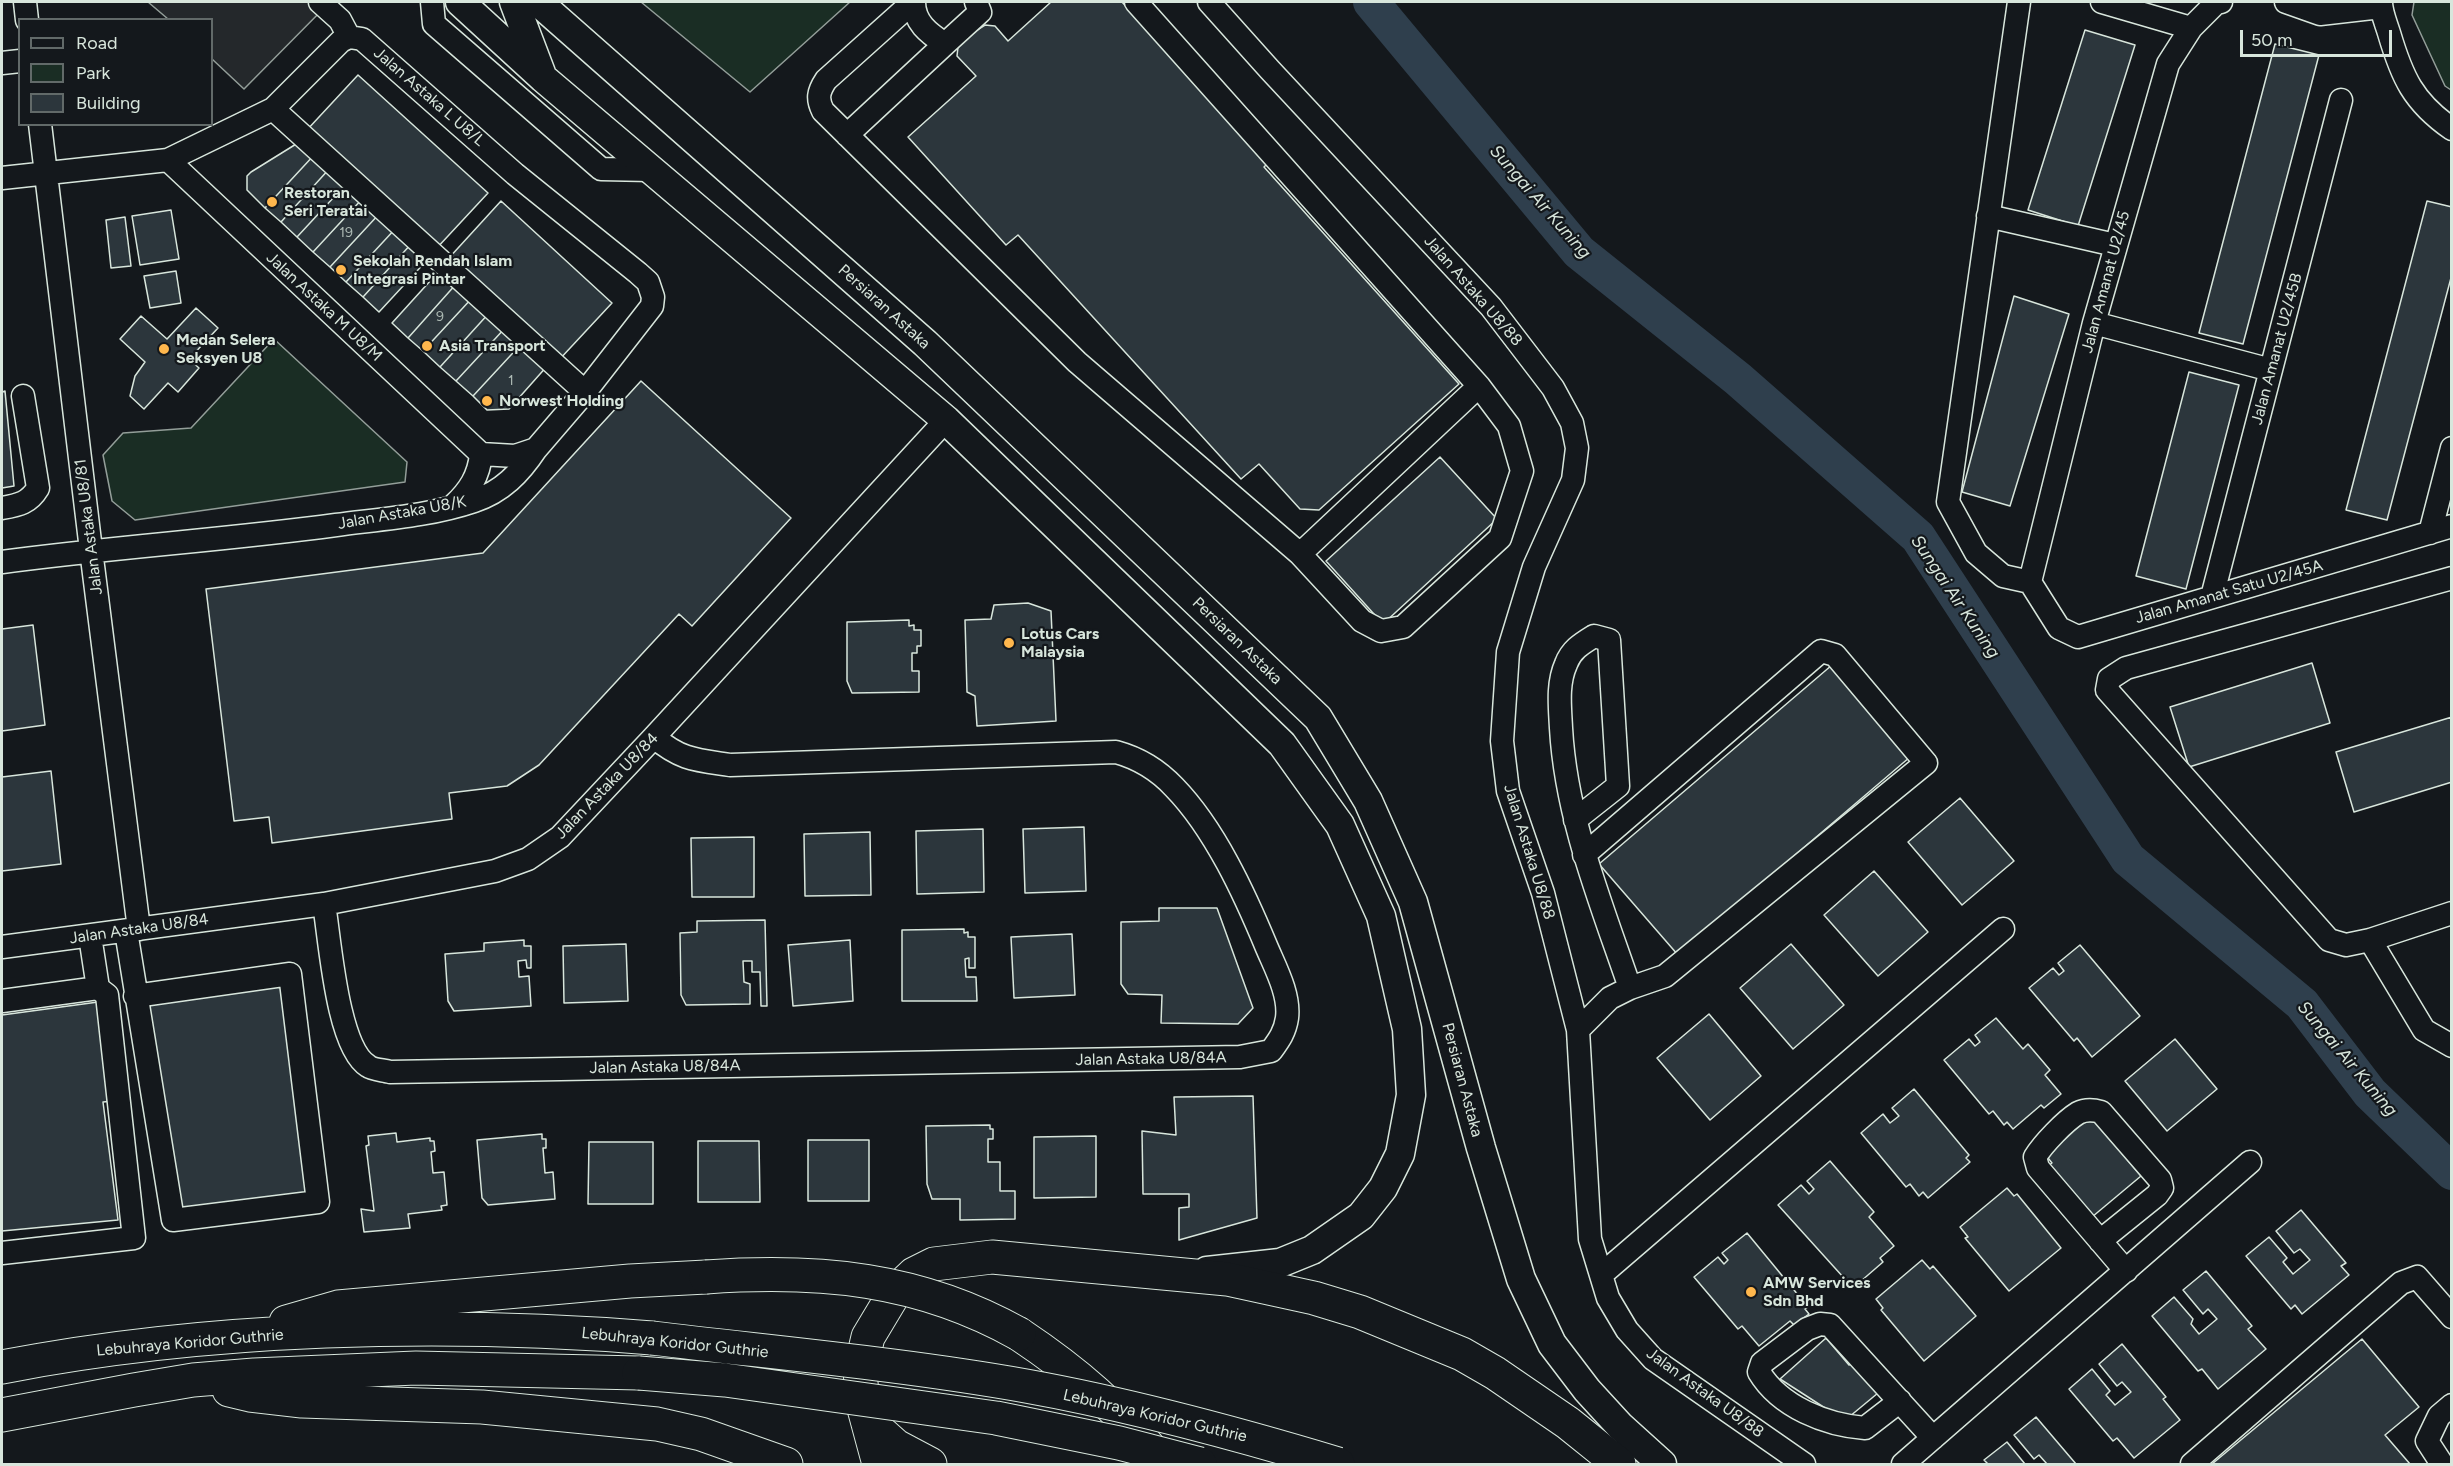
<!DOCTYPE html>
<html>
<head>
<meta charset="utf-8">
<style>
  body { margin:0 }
  #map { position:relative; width:2453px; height:1466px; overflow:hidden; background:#14181c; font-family:Figtree,sans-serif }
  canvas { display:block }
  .frame { position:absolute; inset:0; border:3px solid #d8e6dc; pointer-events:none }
  .legend { position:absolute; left:18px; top:18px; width:195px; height:108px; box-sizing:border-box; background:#14181c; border:2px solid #626a69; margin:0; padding:8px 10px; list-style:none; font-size:18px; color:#d8e6dc }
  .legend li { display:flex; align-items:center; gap:12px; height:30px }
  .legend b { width:30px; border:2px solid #626a69 }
  .scale { position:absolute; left:2240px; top:30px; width:152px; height:27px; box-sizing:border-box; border:3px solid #d8e6dc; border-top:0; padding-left:8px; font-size:18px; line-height:21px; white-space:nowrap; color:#d8e6dc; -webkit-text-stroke:4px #14181c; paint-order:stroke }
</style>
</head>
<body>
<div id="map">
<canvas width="2453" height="1466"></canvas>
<div class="frame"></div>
<ul class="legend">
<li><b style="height:8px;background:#14181c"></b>Road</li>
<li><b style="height:16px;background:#1a2d24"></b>Park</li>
<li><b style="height:16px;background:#2c363c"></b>Building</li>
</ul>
<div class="scale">50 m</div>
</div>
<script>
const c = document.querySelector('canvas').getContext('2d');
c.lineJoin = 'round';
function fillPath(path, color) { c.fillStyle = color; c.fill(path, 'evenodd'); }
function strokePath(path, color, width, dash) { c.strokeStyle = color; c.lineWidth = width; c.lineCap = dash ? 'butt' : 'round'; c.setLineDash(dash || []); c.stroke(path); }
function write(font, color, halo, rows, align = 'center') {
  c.font = font + ' Figtree,sans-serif'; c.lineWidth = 4.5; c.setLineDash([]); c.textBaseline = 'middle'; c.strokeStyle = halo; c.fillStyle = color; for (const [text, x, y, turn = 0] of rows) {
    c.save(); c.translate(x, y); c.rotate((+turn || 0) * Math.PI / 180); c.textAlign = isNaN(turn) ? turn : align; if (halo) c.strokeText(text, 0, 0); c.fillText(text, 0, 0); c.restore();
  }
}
const green = new Path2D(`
  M641 2H850L750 92Z
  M2414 2H2451V90L2445 86 2412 15Z
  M274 339 407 462 405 482 135 520 112 501 103 455 123 433 191 428Z`);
fillPath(green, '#1a2d24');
strokePath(green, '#939e99', 1.5);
const parking = new Path2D(`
  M148 2H330L244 89 212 59V20L168 19Z`);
fillPath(parking, '#24282b');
strokePath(parking, '#939e99', 1.5);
strokePath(new Path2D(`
  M1371 2 1579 252 1738 379 1918 537 2128 859 2302 1004 2370 1093 2452 1172`), '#2f3f4d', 36);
const building = new Path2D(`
  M1051 2H1122L1268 163 1264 167 1459 384 1319 510 1300 509 1259 464 1241 479 1018 235 1006 245 908 137 976 76 957 56 958 47 968 36 985 25 995 26 1008 41Z
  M2085 30 2135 45 2078 226 2028 210Z
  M2275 44 2319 55 2243 344 2199 333Z
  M358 75 488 193 435 250 306 131Z
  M301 141 315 154 265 208 247 190V176L251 172Z
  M315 154 330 168 281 222 265 208Z
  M330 168 347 183 297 237 281 222Z
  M347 183 363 198 313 252 297 237Z
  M363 198 380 213 330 267 313 252Z
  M501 201 612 303 558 361 448 259Z
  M2427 201 2452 207V274L2387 520 2346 510Z
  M171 210 179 259 140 265 132 216Z
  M380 213 396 228 346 282 330 267Z
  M125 217 131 266 111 268 106 220Z
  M396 228 412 243 363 297 346 282Z
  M412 243 429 258 379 312 363 297Z
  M441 269 457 283 408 338 392 323Z
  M176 271 181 303 150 308 144 276Z
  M457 283 473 297 423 351 408 338Z
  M2014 296 2069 314 2010 506 1962 492Z
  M473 297 490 312 440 367 423 351Z
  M196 308 218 328 189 359 199 368 178 392 168 383 144 409 130 396 135 376 145 362 120 339 141 316 167 339Z
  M490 312 506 327 456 381 440 367Z
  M506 327 523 342 473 396 456 381Z
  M523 342 548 365 509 409 487 410 473 396Z
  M2189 372 2239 385 2186 589 2136 576Z
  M641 381 791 518 692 626 679 614 539 765 507 786 449 793 452 819 272 843 269 817 234 821 206 589 483 553Z
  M5 391 14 486 2 488V392Z
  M1440 457 1497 519 1383 624 1326 561Z
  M1028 603 1051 611 1056 721 977 726 975 696 967 692 965 620 991 619 994 605Z
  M909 620V626L914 625V630H921V646H917V653H912V671H919V692L852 693 847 681V622Z
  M33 625 45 725 2 731V629Z
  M2312 663 2330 723 2189 767 2170 707Z
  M1832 665 1910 757 1678 955 1599 864Z
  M2452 717V782L2354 812 2336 752Z
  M51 771 61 864 2 871V777Z
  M1960 798 2014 861 1962 905 1908 842Z
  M1084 827 1086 891 1025 893 1023 829Z
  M983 829 984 892 917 894 916 831Z
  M870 832 871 895 805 896 804 834Z
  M754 837V897H692L691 838Z
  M1874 871 1928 932 1878 976 1824 915Z
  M1159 908H1217L1253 1008 1238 1024 1161 1023 1162 995 1128 994 1121 984V922L1159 921Z
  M765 920 767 1006H761L760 972H752V961H743L744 982 750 984V1004L686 1005 681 995 680 933 697 932V921Z
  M964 929V933L968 932V937H975V968H969V958L965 959 966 977H976L977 1001H902V930Z
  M1072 934 1075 995 1014 998 1011 937Z
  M524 940V946H531V968H527L526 960 518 961 519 977 529 976 531 1006 454 1011 448 1001 445 954 484 951V943Z
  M850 940 853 1001 793 1006 788 945Z
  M626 944 628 1001 564 1003 563 946Z
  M1791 944 1844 1005 1793 1049 1740 988Z
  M2080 945 2140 1016 2092 1057 2077 1038 2074 1041 2029 988 2053 968 2059 975 2064 971 2058 963Z
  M281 982 315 1192 173 1210 142 998Z
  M98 1002 113 1101 103 1102 118 1220 2 1231V1015Z
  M1709 1014 1761 1076 1710 1120 1657 1058Z
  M1996 1018 2023 1049 2028 1044 2050 1070 2045 1075 2061 1094 2044 1108 2041 1105 2013 1129 2007 1122 2004 1125 1993 1111 1989 1114 1944 1060 1969 1039 1975 1046 1980 1042 1975 1035Z
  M2175 1039 2217 1089 2167 1131 2125 1081Z
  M1914 1089 1969 1155 1966 1158 1970 1162 1928 1198 1923 1192 1919 1196 1910 1184 1906 1187 1861 1133 1883 1114 1890 1123 1899 1116 1892 1108Z
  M1253 1096 1257 1218 1179 1240V1208L1189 1207V1194H1143L1142 1131 1176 1135 1174 1097Z
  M2090 1115 2141 1176 2092 1217 2049 1165 2052 1163 2044 1153Z
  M990 1125V1129H993V1139H988V1162H1000V1191H1015V1219L960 1220V1199H932L927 1184 926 1126Z
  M396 1133 397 1142 430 1138V1141H434L435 1151 431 1152 433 1173 444 1172 447 1205 441 1206 442 1210 408 1214 410 1228 364 1232 361 1209 374 1211 366 1146 369 1145 368 1136Z
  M542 1134V1139H546V1148H543L545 1173 553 1172 555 1199 488 1205 482 1198 477 1140Z
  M1096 1136V1197L1034 1198V1137Z
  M808 1140H869V1201H808Z
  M698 1141H759L760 1202H698Z
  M589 1142H653V1204H588Z
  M1830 1161 1874 1212 1869 1217 1894 1246 1880 1258 1883 1262 1853 1288 1778 1205 1801 1185 1809 1194 1814 1189 1807 1181Z
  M2007 1188 2014 1196 2017 1194 2061 1248 2009 1291 1965 1238 1968 1237 1960 1227Z
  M2301 1210 2346 1263 2341 1266 2349 1275 2302 1314 2295 1305 2291 1309 2246 1256 2269 1237 2287 1258 2283 1262 2293 1274 2310 1260 2300 1249 2294 1253 2276 1231Z
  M1747 1233 1808 1307 1805 1309 1809 1314 1794 1325 1790 1321 1759 1346 1742 1326 1738 1329 1694 1277 1718 1257 1724 1264 1728 1260 1722 1253Z
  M1922 1260 1930 1269 1933 1266 1976 1316 1924 1361 1881 1310 1883 1308 1876 1299Z
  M2206 1271 2252 1326 2248 1329 2266 1349 2218 1389 2202 1369 2198 1371 2152 1316 2174 1297 2193 1319 2191 1324 2199 1334 2217 1319 2208 1309 2203 1314 2183 1290Z
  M1826 1338 1849 1365 1853 1363 1878 1393 1849 1417H1839L1780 1379Z
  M2362 1339 2419 1407 2385 1435 2410 1464H2212Z
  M2122 1344 2166 1397 2163 1399 2180 1420 2134 1458 2117 1438 2113 1441 2069 1389 2092 1369 2110 1391 2106 1395 2115 1405 2131 1392 2122 1382 2117 1386 2099 1364Z
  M2036 1417 2076 1464H2047L2039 1455 2034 1459 2014 1435Z
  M2007 1442 2025 1464H1988L1984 1460Z`);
fillPath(building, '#2c363c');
strokePath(building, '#d8e6dc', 1.5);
const minor = new Path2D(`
  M25 2 27 20
  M320 2 340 20 349 37
  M432 2 434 24 601 169 651 170
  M913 2 826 80C818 92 817 99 823 111L1077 362 1300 554 1362 621 1381 631 1403 627 1500 538 1522 471 1509 426 1479 386 1136 2
  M914 2C914 22 928 33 945 44L980 12 976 2
  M1209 2 1270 70 1491 307 1553 388 1572 423 1577 448 1573 480 1534 567 1508 652 1502 741 1508 791 1543 893 1578 1030 1590 1239 1608 1298 1627 1330 1653 1359 1804 1464
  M2019 2 1948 502 1976 553 2003 576 2030 582
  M2102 2 2191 28
  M2286 2 2320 14 2381 7
  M2381 2C2381 12 2386 23 2389 33 2402 77 2413 102 2452 129
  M2 63 20 61
  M273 109 585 392
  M40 124 91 550 139 929
  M847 135 945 44
  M168 160 481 454 515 456 536 449
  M2 178 168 160 273 109 341 41 349 37 362 39 515 174 638 273 648 282 653 297 652 306 585 392 536 449C520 473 502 492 474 501 430 516 381 519 336 525 225 540 113 547 2 562
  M1988 216 2115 245
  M2094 323 2271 370
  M454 505C469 491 479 476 481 454
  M2 508C19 505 29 503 38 488L23 396
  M2430 533 2452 448
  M1300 554 1479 386
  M2452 578 2126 668 2109 679 2107 690 2329 940 2346 945 2370 940 2452 913
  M2030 582 2094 323 2168 64 2191 28 2216 3 2221 2
  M2030 582 2059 628 2078 637 2452 526
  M2212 597 2341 100
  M1575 820 1618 786 1609 640 1594 636C1581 644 1571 650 1566 664 1557 684 1560 707 1561 728 1566 818 1601 903 1630 988
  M324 904C330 940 337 1047 368 1066 373 1070 384 1070 390 1072L1240 1057 1271 1051C1279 1040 1285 1032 1287 1018 1290 995 1276 969 1267 948 1245 895 1215 829 1174 787 1158 770 1138 758 1116 752L730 765C696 760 681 760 654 737
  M126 931 173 1220 318 1202 290 974 135 996
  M90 936 98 988
  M2370 940 2424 1030 2452 1046
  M2 947 324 904 495 871 528 859 560 837 654 737 946 420
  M2 1001 98 988 107 995 134 1238 2 1253
  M1578 1030 1610 998 1630 988 1665 976 1926 763 1835 655 1821 651 1584 855
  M2100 1241 2157 1195 2162 1188 2160 1180 2101 1112C2094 1110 2086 1109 2078 1113 2065 1121 2043 1144 2035 1157L2038 1168 2126 1271
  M1601 1275 2003 929
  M1900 1401 1865 1428C1826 1425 1780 1407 1759 1372L1762 1363 1807 1329 1820 1324 1830 1325 1933 1438
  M1903 1464 2250 1162
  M2192 1464 2401 1283 2417 1277 2452 1317
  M2442 1464 2427 1441 2439 1416 2452 1405`);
const major = new Path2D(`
  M460 2 543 78 946 420 1282 744 1340 825 1381 916 1407 1029 1411 1095 1400 1154 1383 1188 1361 1216 1312 1250 1280 1263 1207 1271
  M514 2 541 73
  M538 2 925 343 1318 718 1368 801 1413 902 1481 1148 1521 1279 1552 1344 1587 1390 1620 1426 1662 1464`);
const highway = new Path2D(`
  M286 1322 338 1307 630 1281 706 1277
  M1019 1334C1076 1372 1119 1409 1162 1463
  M2 1367C208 1327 442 1321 652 1338
  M229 1390 250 1395 302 1401 482 1407 657 1424 701 1434 786 1464
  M2 1415 134 1390 193 1380 254 1375 416 1368 639 1373
  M867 1420 896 1446 930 1464
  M879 1464 863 1405 860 1371 868 1337 895 1292 914 1274 934 1264 992 1257 1227 1279 1314 1298 1360 1312 1462 1354 1495 1373 1568 1423 1619 1464`);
strokePath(minor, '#d8e6dc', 25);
strokePath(major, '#d8e6dc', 31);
strokePath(highway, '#d8e6dc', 35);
strokePath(minor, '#14181c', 22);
strokePath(major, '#14181c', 28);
strokePath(highway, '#14181c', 33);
const highwayBridge = new Path2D(`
  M706 1277C819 1269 919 1278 1019 1334
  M652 1338C776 1353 902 1364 1026 1386 1132 1405 1235 1433 1338 1464
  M639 1373 725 1380 996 1418 1119 1443 1200 1464`);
strokePath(highwayBridge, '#d8e6dc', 35, []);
strokePath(highwayBridge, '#14181c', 33);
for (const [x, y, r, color] of [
  [272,202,6,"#ffb74d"],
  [341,270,6,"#ffb74d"],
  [427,346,6,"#ffb74d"],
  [164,349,6,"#ffb74d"],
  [487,401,6,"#ffb74d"],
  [1009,643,6,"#ffb74d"],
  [1751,1292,6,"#ffb74d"]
]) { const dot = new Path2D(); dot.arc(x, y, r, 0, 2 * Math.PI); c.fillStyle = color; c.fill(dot); strokePath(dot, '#14181c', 2); }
write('14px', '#adbab4', null, [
  ["19",346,233],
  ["9",440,317],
  ["1",511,381]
]);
write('16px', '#d8e6dc', '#14181c', [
  ["Jalan Astaka L U8/L",429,97,41],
  ["Jalan Amanat U2/45",2106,282,-75],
  ["Jalan Astaka U8/88",1473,291,49],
  ["Jalan Astaka M U8/M",324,307,43],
  ["Persiaran Astaka",884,307,42],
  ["Jalan Amanat U2/45B",2277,349,-75],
  ["Jalan Astaka U8/K",402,513,-10],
  ["Jalan Astaka U8/81",89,527,-97],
  ["Jalan Amanat Satu U2/45A",2229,592,-16],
  ["Persiaran Astaka",1237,641,44],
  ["Jalan Astaka U8/84",607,786,-46],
  ["Jalan Astaka U8/88",1529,852,73],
  ["Jalan Astaka U8/84",139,929,-8],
  ["Jalan Astaka U8/84A",1151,1059,-1],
  ["Jalan Astaka U8/84A",665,1067,-1],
  ["Persiaran Astaka",1462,1080,75],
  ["Lebuhraya Koridor Guthrie",190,1343,-5],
  ["Lebuhraya Koridor Guthrie",675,1343,6],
  ["Jalan Astaka U8/88",1705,1393,36],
  ["Lebuhraya Koridor Guthrie",1155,1416,13]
]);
write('bold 16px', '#d8e6dc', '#14181c', [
  ["Restoran",284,193],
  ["Seri Teratai",284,211],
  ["Sekolah Rendah Islam",353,261],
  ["Integrasi Pintar",353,279],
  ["Medan Selera",176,340],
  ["Seksyen U8",176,358],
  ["Asia Transport",439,346],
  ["Norwest Holding",499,401],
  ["Lotus Cars",1021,634],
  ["Malaysia",1021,652],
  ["AMW Services",1763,1283],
  ["Sdn Bhd",1763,1301]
], 'left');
write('italic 18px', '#d8e6dc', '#14181c', [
  ["Sungai Air Kuning",1540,202,49],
  ["Sungai Air Kuning",1955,597,56],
  ["Sungai Air Kuning",2347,1059,50]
]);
</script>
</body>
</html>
